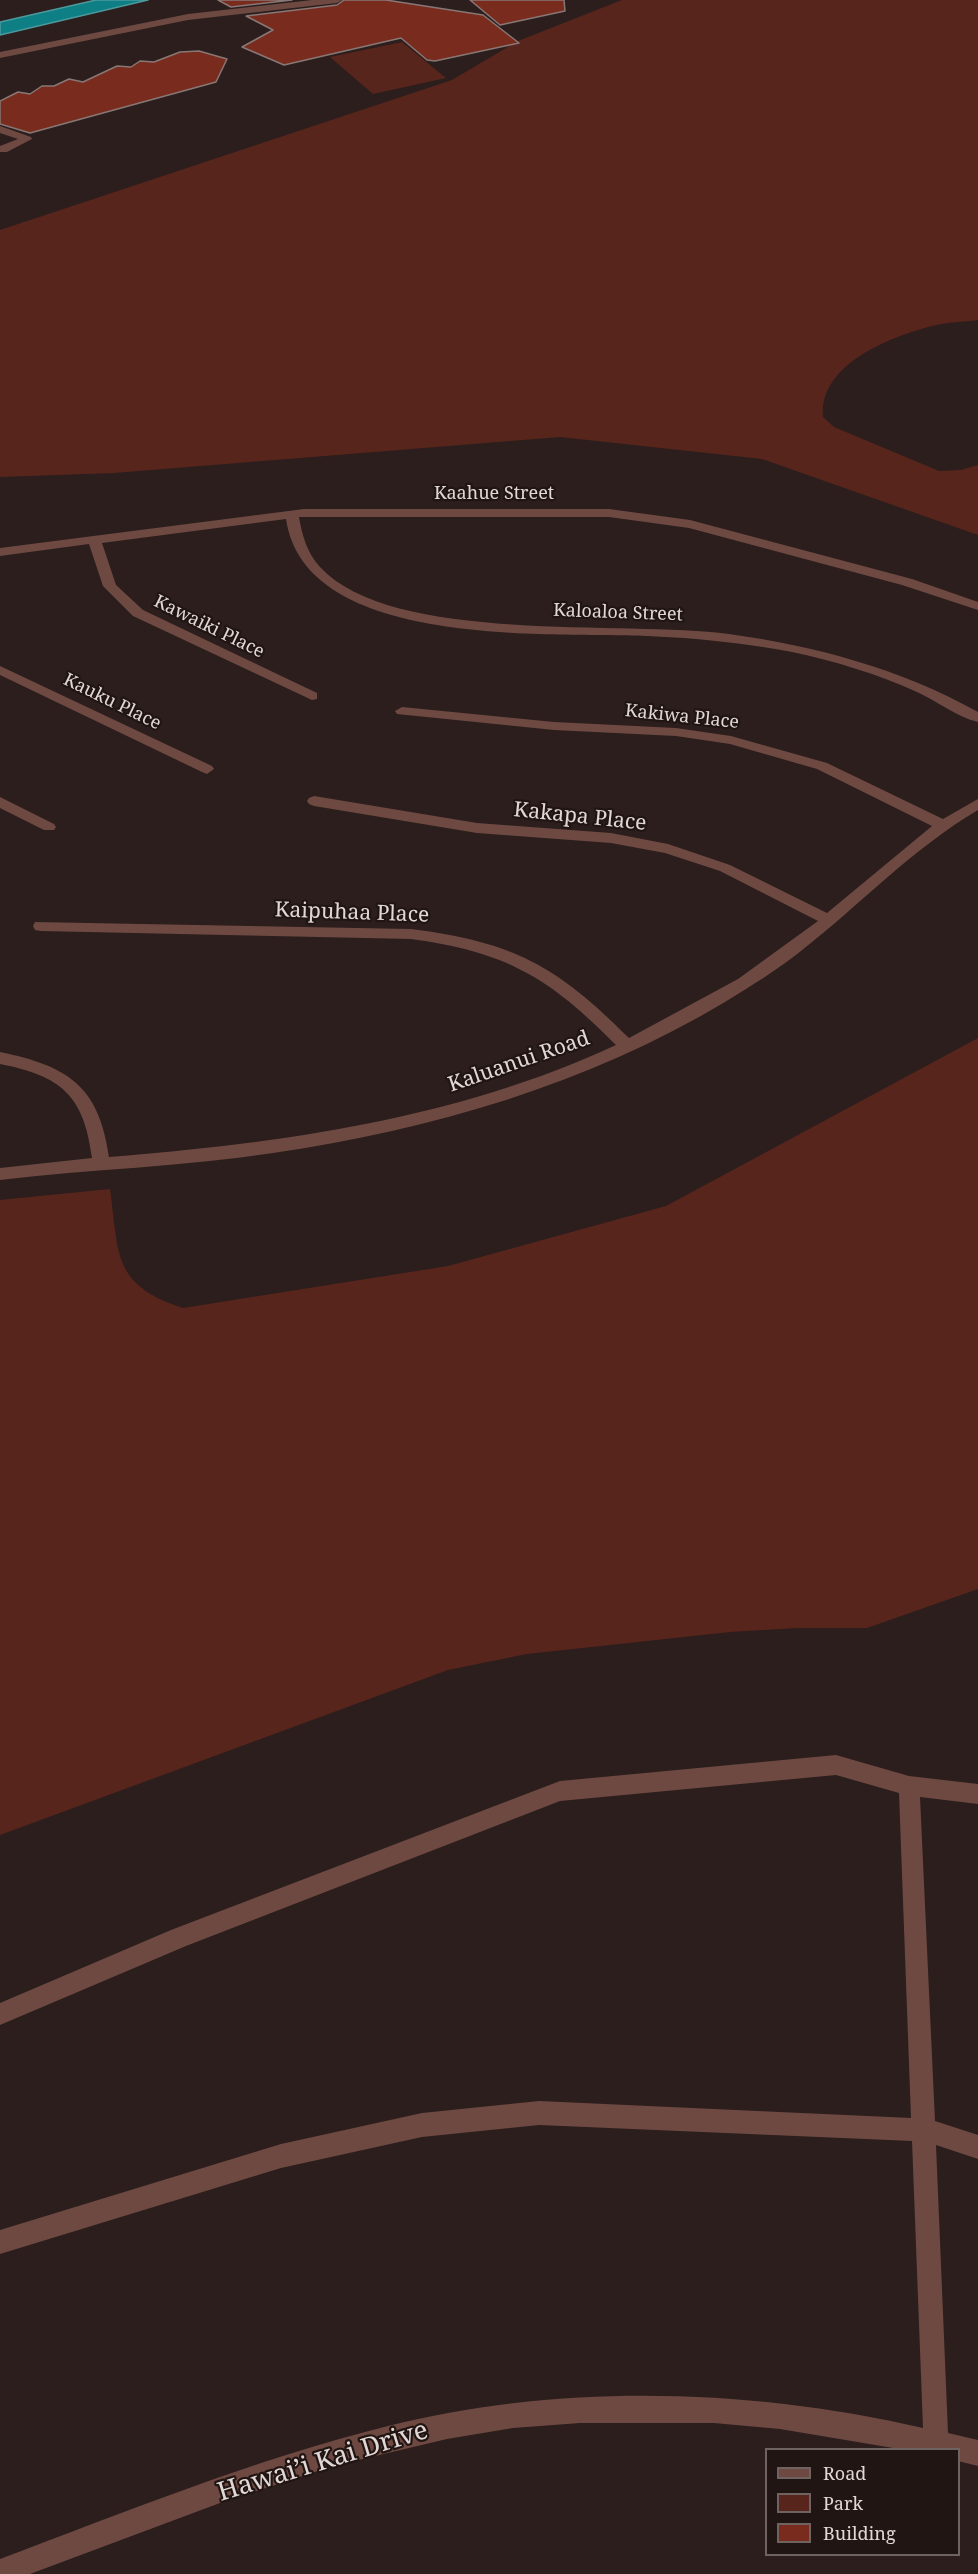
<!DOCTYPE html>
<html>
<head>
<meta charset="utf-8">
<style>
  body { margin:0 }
  #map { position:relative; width:978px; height:2574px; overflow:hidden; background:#2b1e1c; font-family:"Noto Serif",serif }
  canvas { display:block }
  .legend { position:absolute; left:765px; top:2448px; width:195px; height:108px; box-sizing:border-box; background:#211513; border:2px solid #6e6361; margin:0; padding:8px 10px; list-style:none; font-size:18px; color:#e1d8d6 }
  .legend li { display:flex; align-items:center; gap:12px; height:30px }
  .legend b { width:30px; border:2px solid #6e6361 }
</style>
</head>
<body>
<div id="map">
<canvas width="978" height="2574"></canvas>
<ul class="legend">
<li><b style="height:8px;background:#6d4942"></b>Road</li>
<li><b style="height:16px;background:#58251c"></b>Park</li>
<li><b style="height:16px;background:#792b1e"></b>Building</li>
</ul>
</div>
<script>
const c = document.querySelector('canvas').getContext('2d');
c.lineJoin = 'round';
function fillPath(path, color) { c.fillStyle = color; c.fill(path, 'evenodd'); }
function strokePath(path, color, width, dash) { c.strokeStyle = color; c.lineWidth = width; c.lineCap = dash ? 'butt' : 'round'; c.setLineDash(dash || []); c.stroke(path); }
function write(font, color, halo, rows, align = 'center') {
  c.font = font + ' "Noto Serif",serif'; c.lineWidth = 4.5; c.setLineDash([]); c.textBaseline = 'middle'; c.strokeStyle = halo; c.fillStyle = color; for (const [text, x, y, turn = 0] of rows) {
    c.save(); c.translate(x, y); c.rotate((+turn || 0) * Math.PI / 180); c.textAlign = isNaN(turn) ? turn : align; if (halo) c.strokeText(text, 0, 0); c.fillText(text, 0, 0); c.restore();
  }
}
fillPath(new Path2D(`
  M622 0H978V320C963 322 947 322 932 326 890 337 819 364 823 417L834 427 939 471 961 470 978 465V535L762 459 560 437 114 473 0 477V230L452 80 518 41Z
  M402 42 446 78 373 94 330 57Z
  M978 1038V1589L867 1628H798L730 1632 527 1654 448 1670 0 1835V1200L110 1189C119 1254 112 1285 183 1308L448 1266 666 1206Z`), '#58251c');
const water = new Path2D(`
  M96 0H148L0 35V22Z`);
fillPath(water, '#0e7f85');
strokePath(water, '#4d9a9d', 1.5);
const building = new Path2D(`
  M218 0H292L231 7Z
  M344 0H386L483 15 519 43 435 61 427 60 401 38 284 65 242 47 273 30 246 16 337 5Z
  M470 0H564L565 11 500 25Z
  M199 51 227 59 216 82 30 133 0 124V101L18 92 30 94 42 86H54L69 79 83 82 117 66 131 67 140 61 154 62 180 52Z`);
fillPath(building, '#792b1e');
strokePath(building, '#887875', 1.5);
fillPath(new Path2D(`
  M312 0H342L337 3 188 20 0 58V52L188 14Z
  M0 126 31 137 32 139 7 152H0V146L18 139 0 133Z
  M304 509H609L690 520 912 579 978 602V610L902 585 689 528 609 517H299C302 535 307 553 320 567 392 645 624 620 729 634 816 646 901 669 978 712V722C957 717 937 701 917 692 878 674 834 661 792 652 744 643 696 638 647 636 551 632 305 650 286 519L102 543 116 585 143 610 317 693V699L312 700 133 616 103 586 89 544 0 556V548Z
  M0 666 212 766 214 769 207 774 202 772 0 675Z
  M402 707 554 722 676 728 731 736 827 763 943 819 978 799V810C912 849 861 904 801 951 777 970 751 986 725 1002 588 1084 431 1130 273 1153 182 1167 91 1169 0 1180V1168L92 1158C84 1095 61 1076 0 1064V1052C67 1066 99 1085 109 1157 283 1143 457 1119 616 1045 549 977 506 952 411 939L41 931 35 930 33 926 35 922 411 929C514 942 557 966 629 1038L738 979 818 921 720 871 665 853 611 843 477 833 314 806 309 804 307 801 309 798 314 796 477 823 611 833 668 844 730 865 827 913 932 826 817 769 730 744 676 736 554 730 397 714 395 711Z
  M0 797 54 824 56 827 54 830H44L0 808Z
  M836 1755 909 1776 978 1784V1804L920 1797 935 2121 978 2135V2159L936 2145 948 2433 978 2440V2466L958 2461V2450H905L780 2429 714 2423H580L513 2428 447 2439 333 2466 220 2503 30 2574H0V2559C128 2511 255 2459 388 2426 562 2383 748 2388 923 2428L912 2141 539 2125 422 2137 281 2168 0 2254V2230L281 2144 422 2113 539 2101 911 2118 899 1793 836 1775 560 1801 186 1946 0 2025V2003L171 1930 560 1781Z`), '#6d4942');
write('18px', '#e1d8d6', '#211513', [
  ["Kaahue Street",494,494],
  ["Kaloaloa Street",618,613,2],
  ["Kawaiki Place",209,627,26],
  ["Kauku Place",112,702,26],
  ["Kakiwa Place",682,717,6]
]);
write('21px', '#e1d8d6', '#211513', [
  ["Kakapa Place",580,817,6],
  ["Kaipuhaa Place",352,913,2],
  ["Kaluanui Road",519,1062,-19]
]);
write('26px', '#e1d8d6', '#211513', [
  ["Hawai’i Kai Drive",323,2462,-17]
]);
</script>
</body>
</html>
